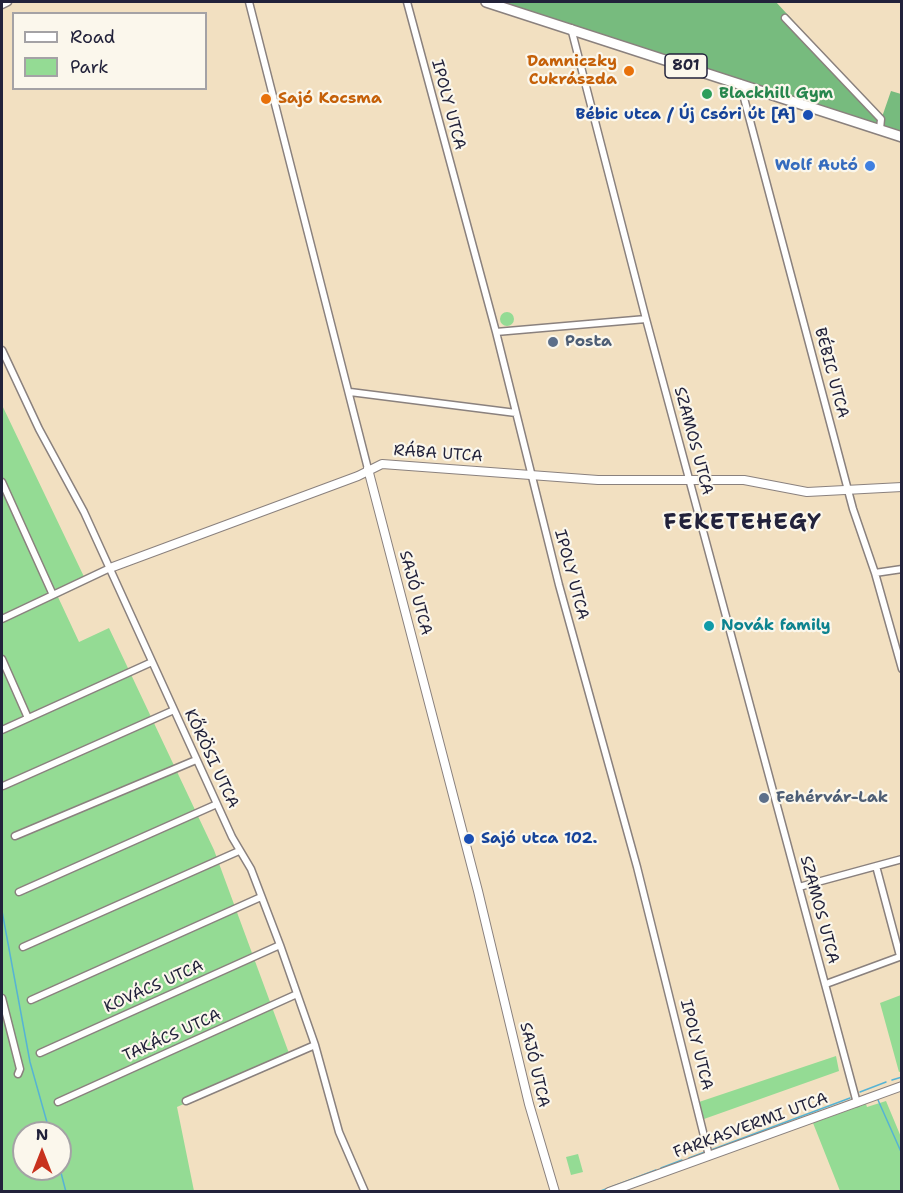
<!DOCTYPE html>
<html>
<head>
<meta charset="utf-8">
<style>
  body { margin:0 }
  #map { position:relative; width:903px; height:1193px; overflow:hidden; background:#f2e0c1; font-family:"Shantell Sans",sans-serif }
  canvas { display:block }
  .frame { position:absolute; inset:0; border:3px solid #22223b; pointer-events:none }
  .legend { position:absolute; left:12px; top:12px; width:195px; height:78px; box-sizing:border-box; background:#fbf7ec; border:2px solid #a4a2a5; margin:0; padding:8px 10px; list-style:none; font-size:18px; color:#22223b }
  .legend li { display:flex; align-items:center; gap:12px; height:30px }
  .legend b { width:30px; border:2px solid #a4a2a5 }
  .north { position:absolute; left:12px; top:1121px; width:60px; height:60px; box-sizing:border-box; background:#fbf7ec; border:2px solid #a4a2a5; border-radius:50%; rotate:0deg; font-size:16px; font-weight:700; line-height:24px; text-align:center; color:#22223b }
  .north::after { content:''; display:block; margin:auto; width:21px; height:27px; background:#c8321e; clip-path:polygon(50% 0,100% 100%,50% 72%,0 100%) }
</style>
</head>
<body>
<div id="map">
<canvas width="903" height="1193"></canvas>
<div class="frame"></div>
<ul class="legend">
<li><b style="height:8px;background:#fff"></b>Road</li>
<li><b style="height:16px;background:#94db94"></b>Park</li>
</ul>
<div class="north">N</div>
</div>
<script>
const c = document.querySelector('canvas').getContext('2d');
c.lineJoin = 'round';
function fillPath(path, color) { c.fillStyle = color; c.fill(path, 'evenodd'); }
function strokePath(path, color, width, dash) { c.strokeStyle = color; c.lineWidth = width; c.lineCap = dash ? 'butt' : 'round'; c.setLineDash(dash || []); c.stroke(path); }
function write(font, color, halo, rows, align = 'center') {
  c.font = font + ' "Shantell Sans",sans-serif'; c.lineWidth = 4.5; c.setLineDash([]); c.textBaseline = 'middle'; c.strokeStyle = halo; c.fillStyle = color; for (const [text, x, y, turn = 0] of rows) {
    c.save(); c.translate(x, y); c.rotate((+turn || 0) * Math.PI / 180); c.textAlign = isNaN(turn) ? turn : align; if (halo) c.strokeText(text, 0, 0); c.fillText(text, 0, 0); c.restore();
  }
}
fillPath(new Path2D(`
  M500 319a7 7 0 1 1 14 0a7 7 0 1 1-14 0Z
  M2 405 87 583 58 597 79 642 109 628 214 850 290 1056 177 1107 194 1191H2ZM24 1133H60V1169H24Z
  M901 995 902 1071 899 1072 880 1003Z
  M836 1056 839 1071 704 1119 699 1102Z
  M886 1101 901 1137V1191H840L813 1123 866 1104 867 1107Z
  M578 1154 583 1172 571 1175 566 1157Z`), '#94db94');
fillPath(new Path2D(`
  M499 2H776L882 117 891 91 901 94V137Z`), '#77bb7e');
strokePath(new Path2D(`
  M2 911 30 1062 50 1133
  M892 1080 902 1077
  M860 1092 886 1082
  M878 1100 902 1154
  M711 1150 850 1098
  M689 1158 705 1152
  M661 1168 682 1160
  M60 1169 66 1192
  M598 1192 656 1170`), '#56b3d4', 1.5);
const minor = new Path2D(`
  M249 2 368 469
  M407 2 496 332 559 585 637 867 709 1156
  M2 5 8 2
  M785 18 881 119 880 129
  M571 28 646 319 857 1103
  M740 83 853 509 875 573 902 669
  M496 332 646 319
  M2 350 39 429 84 512 232 837 251 869 280 945 315 1045 339 1132 365 1192
  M350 392 516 413
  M2 482 53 595
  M875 573 902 569
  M2 619 110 568
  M2 659 28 718
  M2 730 152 662
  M3 786 174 710
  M15 836 196 760
  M876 866 900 956
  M799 887 902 859
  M19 892 217 804
  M23 947 239 851
  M826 984 902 956
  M2 998 20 1069 18 1074
  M31 1000 261 897
  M40 1053 280 945
  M186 1101 315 1045
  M58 1102 297 994`);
const tertiary = new Path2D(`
  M368 469 478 891 529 1104 555 1192
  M110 568 358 476 382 464 598 480H744L807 492 902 487
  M609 1192 902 1086`);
const primary = new Path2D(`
  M486 2 902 137`);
strokePath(minor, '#8a817e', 9);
strokePath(tertiary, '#8a817e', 10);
strokePath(primary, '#8a817e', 12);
strokePath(minor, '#fff', 6);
strokePath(tertiary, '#fff', 8);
strokePath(primary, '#fff', 9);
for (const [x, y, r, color] of [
  [629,71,6,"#e8710a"],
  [707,94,6,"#2e9e5b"],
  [266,99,6,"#e8710a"],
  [808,115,6,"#1a4fb4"],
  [870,166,6,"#3f7fe0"],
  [553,342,6,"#5c6f8a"],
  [709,626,6,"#0f9aa8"],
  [764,798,6,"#5c6f8a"],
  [469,839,6,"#1a4fb4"]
]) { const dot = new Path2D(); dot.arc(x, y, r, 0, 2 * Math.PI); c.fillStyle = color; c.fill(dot); strokePath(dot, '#fbf7ec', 2); }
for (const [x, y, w] of [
  [686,66,42]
]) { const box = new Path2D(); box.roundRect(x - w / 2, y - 12, w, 24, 4.5); c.fillStyle = '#fbf7ec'; c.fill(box); strokePath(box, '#22223b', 1.5); }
write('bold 15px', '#22223b', null, [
  ["801",686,66]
]);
write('bold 16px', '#c56008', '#fbf7ec', [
  ["Damniczky",617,62],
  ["Cukrászda",617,80],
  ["Sajó Kocsma",278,99,"left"]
], 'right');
write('bold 16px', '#27864d', '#fbf7ec', [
  ["Blackhill Gym",719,94]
], 'left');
write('16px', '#22223b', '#fbf7ec', [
  ["IPOLY UTCA",448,105,75],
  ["BÉBIC UTCA",831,373,75],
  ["SZAMOS UTCA",693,441,75],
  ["RÁBA UTCA",438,454,4],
  ["IPOLY UTCA",571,575,75],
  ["SAJÓ UTCA",415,593,75],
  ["KŐRÖSI UTCA",211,759,65],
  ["SZAMOS UTCA",819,910,75],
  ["KOVÁCS UTCA",154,987,-24],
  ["TAKÁCS UTCA",172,1036,-24],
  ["IPOLY UTCA",696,1045,76],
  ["SAJÓ UTCA",534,1065,77],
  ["FARKASVERMI UTCA",751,1126,-20]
]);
write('bold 16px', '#164399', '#fbf7ec', [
  ["Bébic utca / Új Csóri út [A]",796,115],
  ["Sajó utca 102.",481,839,"left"]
], 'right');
write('bold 16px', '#366cbe', '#fbf7ec', [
  ["Wolf Autó",858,166]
], 'right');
write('bold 16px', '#4e5e75', '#fbf7ec', [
  ["Posta",565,342],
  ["Fehérvár-Lak",776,798]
], 'left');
write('bold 16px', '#0d838f', '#fbf7ec', [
  ["Novák family",721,626]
], 'left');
c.letterSpacing = '1.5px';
write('bold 22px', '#22223b', '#fbf7ec', [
  ["FEKETEHEGY",743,523]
]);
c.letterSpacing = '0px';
</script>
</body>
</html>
